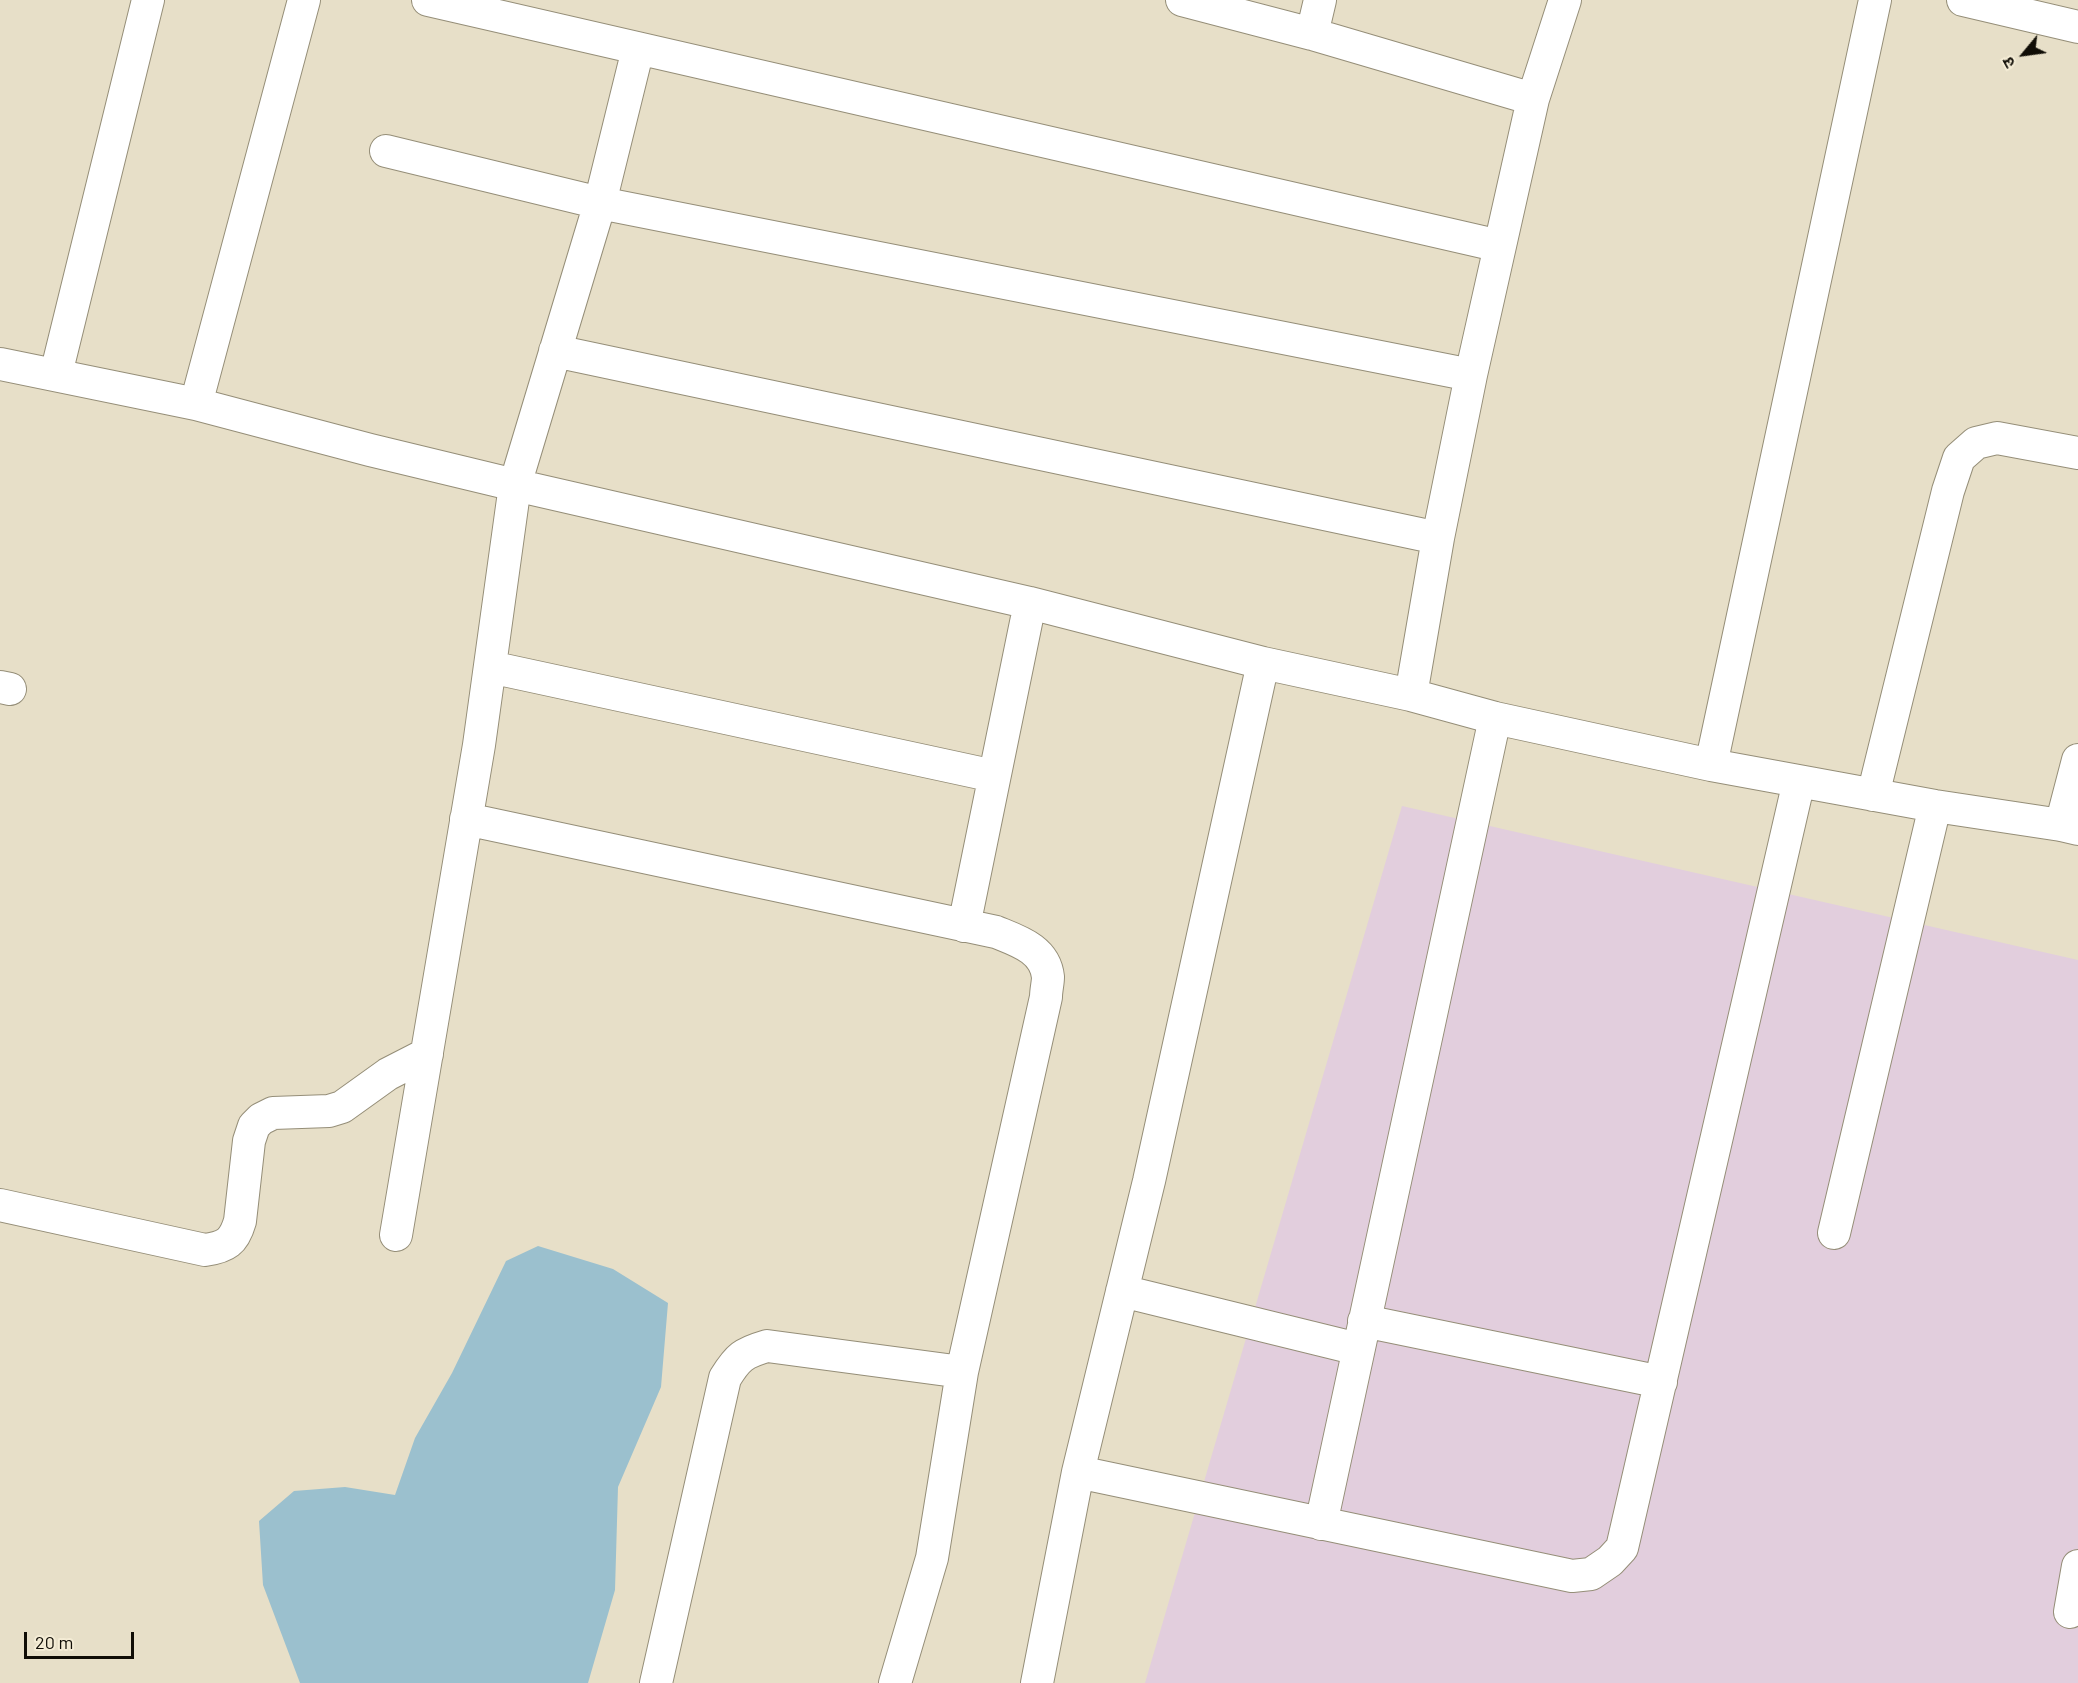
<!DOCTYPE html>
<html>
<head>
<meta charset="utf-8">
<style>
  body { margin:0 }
  #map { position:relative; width:2078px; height:1683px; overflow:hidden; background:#e7dfc8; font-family:Barlow,"Noto Sans Devanagari",sans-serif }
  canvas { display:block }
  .north { position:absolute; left:1994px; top:24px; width:60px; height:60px; -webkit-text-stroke:4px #f4ecd5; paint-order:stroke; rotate:241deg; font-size:16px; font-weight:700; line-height:24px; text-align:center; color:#100d06 }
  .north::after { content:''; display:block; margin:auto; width:21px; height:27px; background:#100d06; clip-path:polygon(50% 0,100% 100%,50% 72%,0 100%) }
  .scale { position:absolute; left:24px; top:1632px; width:110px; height:27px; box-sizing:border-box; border:3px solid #100d06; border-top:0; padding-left:8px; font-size:18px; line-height:21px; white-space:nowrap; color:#100d06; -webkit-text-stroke:4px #f4ecd5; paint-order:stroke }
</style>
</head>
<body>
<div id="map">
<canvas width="2078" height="1683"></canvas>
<div class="north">उ</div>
<div class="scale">20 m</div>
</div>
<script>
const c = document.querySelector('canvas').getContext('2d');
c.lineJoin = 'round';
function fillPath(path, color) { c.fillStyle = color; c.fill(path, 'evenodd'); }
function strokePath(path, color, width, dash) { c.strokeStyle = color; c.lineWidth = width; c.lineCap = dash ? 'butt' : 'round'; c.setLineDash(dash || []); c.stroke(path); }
fillPath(new Path2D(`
  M1402 806 2078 960V1683H1145Z`), '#e2cedd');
fillPath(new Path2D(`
  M538 1246 613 1269 668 1303 661 1387 618 1487 615 1590 588 1683H300L263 1585 259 1521 294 1491 345 1487 395 1495 415 1438 452 1373 506 1261Z`), '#9bc0ce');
const street = new Path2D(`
  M428 0 1500 246
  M1182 0 1312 34 1533 99
  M1963 0 2078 27
  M1312 34 1320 0
  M386 151 600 203 1471 375
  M555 351 1438 538
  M0 364 196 404 370 450 515 485 1030 603 1263 663 1411 695 1495 718 1711 765 1935 806 2061 825 2078 829
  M56 374 148 0
  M196 404 304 0
  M490 667 994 776
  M0 687 10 689
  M1411 695 1438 538 1471 375 1533 99 1565 0
  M1711 765 1875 0
  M1873 795 1948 491 1959 458 1976 443 1997 438 2078 453
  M466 819 996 932C1018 941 1045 949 1048 977 1048 983 1046 990 1046 997L962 1372 932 1558 895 1683
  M2061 825 2078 760
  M964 926 1030 603
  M0 1205 205 1250C226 1247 234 1242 240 1221L249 1141 254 1126 261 1119 273 1113 329 1111 342 1107 388 1074 427 1054
  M1834 1233 1935 806
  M396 1235 479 745 515 485 600 203 638 49
  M1122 1291 1358 1349
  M1364 1321 1661 1382
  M1078 1472 1572 1576 1591 1574 1610 1561 1622 1548 1799 781
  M1321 1524 1495 718
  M2070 1612 2078 1566
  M656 1683 725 1378C738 1357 743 1353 767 1346L962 1372
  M1037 1683 1078 1472 1149 1181 1263 663`);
strokePath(street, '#958e78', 34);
strokePath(street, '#fff', 32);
</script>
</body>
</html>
